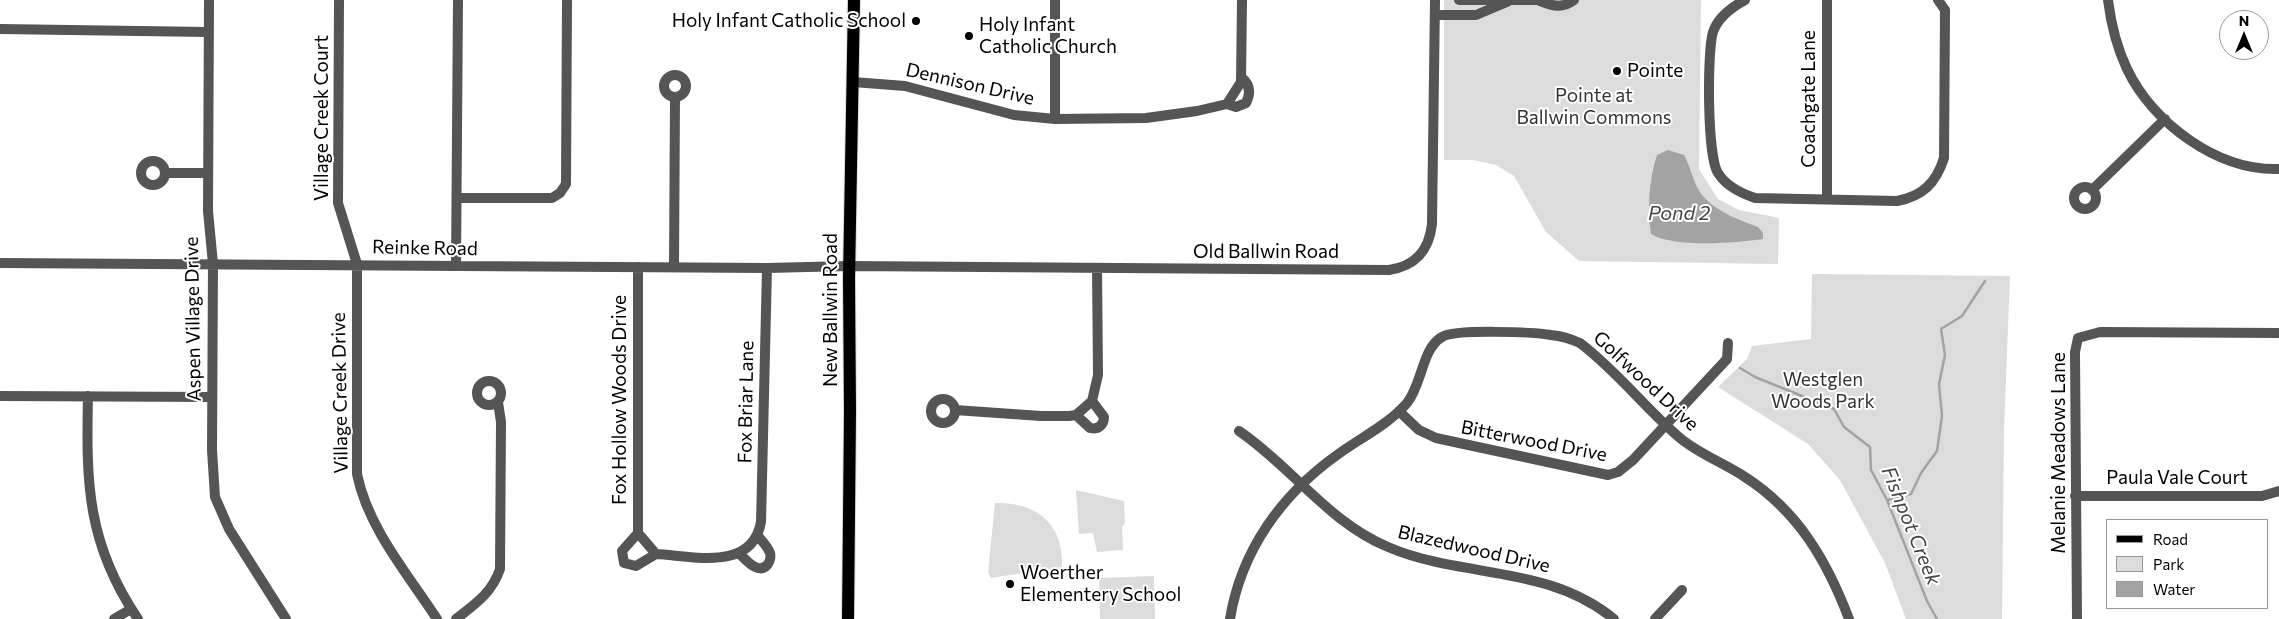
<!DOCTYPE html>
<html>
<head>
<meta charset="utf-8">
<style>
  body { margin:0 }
  #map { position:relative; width:2279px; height:619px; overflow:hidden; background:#fff; font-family:Commissioner,sans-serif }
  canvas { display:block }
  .legend { position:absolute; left:2106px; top:519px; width:162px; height:90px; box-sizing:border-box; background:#fff; border:1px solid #999; margin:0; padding:6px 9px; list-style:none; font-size:15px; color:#000 }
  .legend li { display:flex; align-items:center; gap:10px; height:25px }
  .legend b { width:25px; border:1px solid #999 }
  .north { position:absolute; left:2219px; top:10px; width:50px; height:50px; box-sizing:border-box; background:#fff; border:1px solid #999; border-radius:50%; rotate:0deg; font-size:14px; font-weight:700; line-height:20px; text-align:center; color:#000 }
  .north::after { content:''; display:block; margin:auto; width:18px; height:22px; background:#000; clip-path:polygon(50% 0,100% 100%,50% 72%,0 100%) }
</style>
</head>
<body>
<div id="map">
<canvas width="2279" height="619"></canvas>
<ul class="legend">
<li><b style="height:6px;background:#000"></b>Road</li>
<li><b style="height:14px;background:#dcdcdc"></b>Park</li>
<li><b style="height:14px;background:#a3a3a3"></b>Water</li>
</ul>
<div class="north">N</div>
</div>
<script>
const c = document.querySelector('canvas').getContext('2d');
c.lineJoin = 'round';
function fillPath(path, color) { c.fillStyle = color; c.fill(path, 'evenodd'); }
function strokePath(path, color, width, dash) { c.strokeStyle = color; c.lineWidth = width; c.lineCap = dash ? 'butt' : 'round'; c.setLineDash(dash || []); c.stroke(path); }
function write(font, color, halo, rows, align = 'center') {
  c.font = font + ' Commissioner,sans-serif'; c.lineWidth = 4; c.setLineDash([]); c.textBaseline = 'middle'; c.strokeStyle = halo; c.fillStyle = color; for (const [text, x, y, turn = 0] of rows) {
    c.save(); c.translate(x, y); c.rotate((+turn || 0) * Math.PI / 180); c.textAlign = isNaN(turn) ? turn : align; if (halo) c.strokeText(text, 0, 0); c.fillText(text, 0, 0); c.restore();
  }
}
fillPath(new Path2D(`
  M1444 0H1701L1699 169 1718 199 1739 210 1779 218 1778 264 1579 261 1546 232 1514 176 1496 165 1473 160H1444Z
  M1812 274 2010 276 2004 430 2002 619H1906L1885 563 1840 480 1808 444 1718 387 1747 359 1752 346 1811 339Z
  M1076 490 1124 501 1125 523 1122 527 1123 550 1097 552 1093 533 1079 534Z
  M995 503C1036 502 1064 523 1062 567L991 578 988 573Z
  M1154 576 1155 619H1100L1099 578Z`), '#dcdcdc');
fillPath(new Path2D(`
  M1668 150 1684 155C1690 166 1692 177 1697 187 1708 209 1737 219 1758 227L1763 233V239C1734 243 1675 248 1651 234 1647 210 1649 179 1657 155Z`), '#a3a3a3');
strokePath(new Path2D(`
  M1740 368 1755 377 1834 409 1844 427 1870 447 1871 470 1887 500 1927 601 1937 619
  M1887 500 1911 494 1921 473 1937 451 1942 416 1939 384 1945 355 1941 329 1962 316 1985 281`), '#a3a3a3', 2.5);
const major = new Path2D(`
  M848 619 850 412 849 278 854 0`);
strokePath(major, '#dbdbdb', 14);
strokePath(new Path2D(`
  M209 0 208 211 213 264 212 450 215 497 229 529 286 619
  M339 0 338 203 357 264V474C368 528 407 573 437 619
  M1055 0V119
  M1459 0H1542
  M1745 0C1732 7 1718 17 1713 32 1707 51 1707 157 1718 173 1726 186 1740 193 1755 198L1897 201C1923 196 1936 183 1944 158L1945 10 1938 0
  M2108 0C2111 24 2117 48 2127 69 2153 123 2217 171 2279 169
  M1540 1C1553 6 1562 9 1574 0
  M1435 15H1476L1507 2
  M0 29 208 32
  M664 86a11 11 0 1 1 22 0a11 11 0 1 1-22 0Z
  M853 82 905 86 1014 115 1055 119 1146 118 1197 111 1227 104 1241 82 1242 0
  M1227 104 1236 107 1246 103C1251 93 1250 84 1241 77
  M141 173a12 12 0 1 1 24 0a12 12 0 1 1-24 0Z
  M165 173H207
  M2074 198a11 11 0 1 1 22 0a11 11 0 1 1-22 0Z
  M2092 190 2165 119
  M457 198H552L560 193 566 184 567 0
  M1827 198V0
  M0 263 767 268 849 266 1389 270C1415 266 1429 251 1432 224L1435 0
  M456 266 458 0
  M674 266 675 97
  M638 267V533L656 554
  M477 393a12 12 0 1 1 24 0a12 12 0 1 1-24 0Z
  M0 396 212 397
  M88 396C86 483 87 544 138 619
  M931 411a12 12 0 1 1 24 0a12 12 0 1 1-24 0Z
  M955 410 1041 416H1069L1076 415 1092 401 1098 375 1097 268
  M1399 411 1419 430 1436 438 1608 475 1618 472 1633 460 1727 359 1728 343
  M1076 415 1090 428C1098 430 1104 425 1104 417L1092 401
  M1239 431C1292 467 1328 522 1388 547 1463 579 1547 564 1614 619
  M2075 496H2262L2279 491
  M638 533 622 551 624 563 636 566 656 554
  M739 553C746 560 759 576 768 564 770 561 771 556 770 553 768 547 762 541 758 536
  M656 554C693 556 752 572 761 522L767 268
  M114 619 131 609
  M456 619C475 604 492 593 500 569L501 422 498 402
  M1230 619C1241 551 1281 495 1337 455 1360 438 1388 425 1407 403 1422 385 1422 348 1442 337 1455 329 1533 332 1551 335 1561 336 1571 339 1580 343 1617 371 1645 408 1680 438 1699 454 1724 463 1745 477 1798 511 1827 561 1849 619
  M1655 619 1682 590
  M2077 619 2075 352 2078 338 2100 332 2279 333`), '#555', 10);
strokePath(major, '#000', 12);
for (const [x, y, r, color] of [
  [916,21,5,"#000"],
  [969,36,5,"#000"],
  [1617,71,5,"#000"],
  [1010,584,5,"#000"]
]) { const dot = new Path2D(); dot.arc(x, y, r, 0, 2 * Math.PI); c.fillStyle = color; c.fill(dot); strokePath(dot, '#fff', 2); }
write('19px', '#000', '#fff', [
  ["Holy Infant Catholic School",906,21,"right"],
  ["Holy Infant",979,25],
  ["Catholic Church",979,47],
  ["Pointe",1627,71],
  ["Woerther",1020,573],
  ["Elementery School",1020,595]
], 'left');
write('19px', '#000', '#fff', [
  ["Dennison Drive",970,84,13],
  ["Coachgate Lane",1809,99,-90],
  ["Village Creek Court",322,118,-90],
  ["Reinke Road",425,248,1],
  ["Old Ballwin Road",1266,252],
  ["New Ballwin Road",831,310,-90],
  ["Aspen Village Drive",193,319,-91],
  ["Golfwood Drive",1646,381,43],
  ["Village Creek Drive",340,393,-91],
  ["Fox Hollow Woods Drive",620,400,-90],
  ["Fox Briar Lane",746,402,-89],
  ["Bitterwood Drive",1534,441,11],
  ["Melanie Meadows Lane",2059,453,-90],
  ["Paula Vale Court",2177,478],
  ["Blazedwood Drive",1474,549,13]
]);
write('19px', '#333', '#fff', [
  ["Pointe at",1594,96],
  ["Ballwin Commons",1594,118],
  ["Westglen",1823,380],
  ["Woods Park",1823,402]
]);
write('italic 20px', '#444', '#fff', [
  ["Pond 2",1679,213],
  ["Fishpot Creek",1911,526,68]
]);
</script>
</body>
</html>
